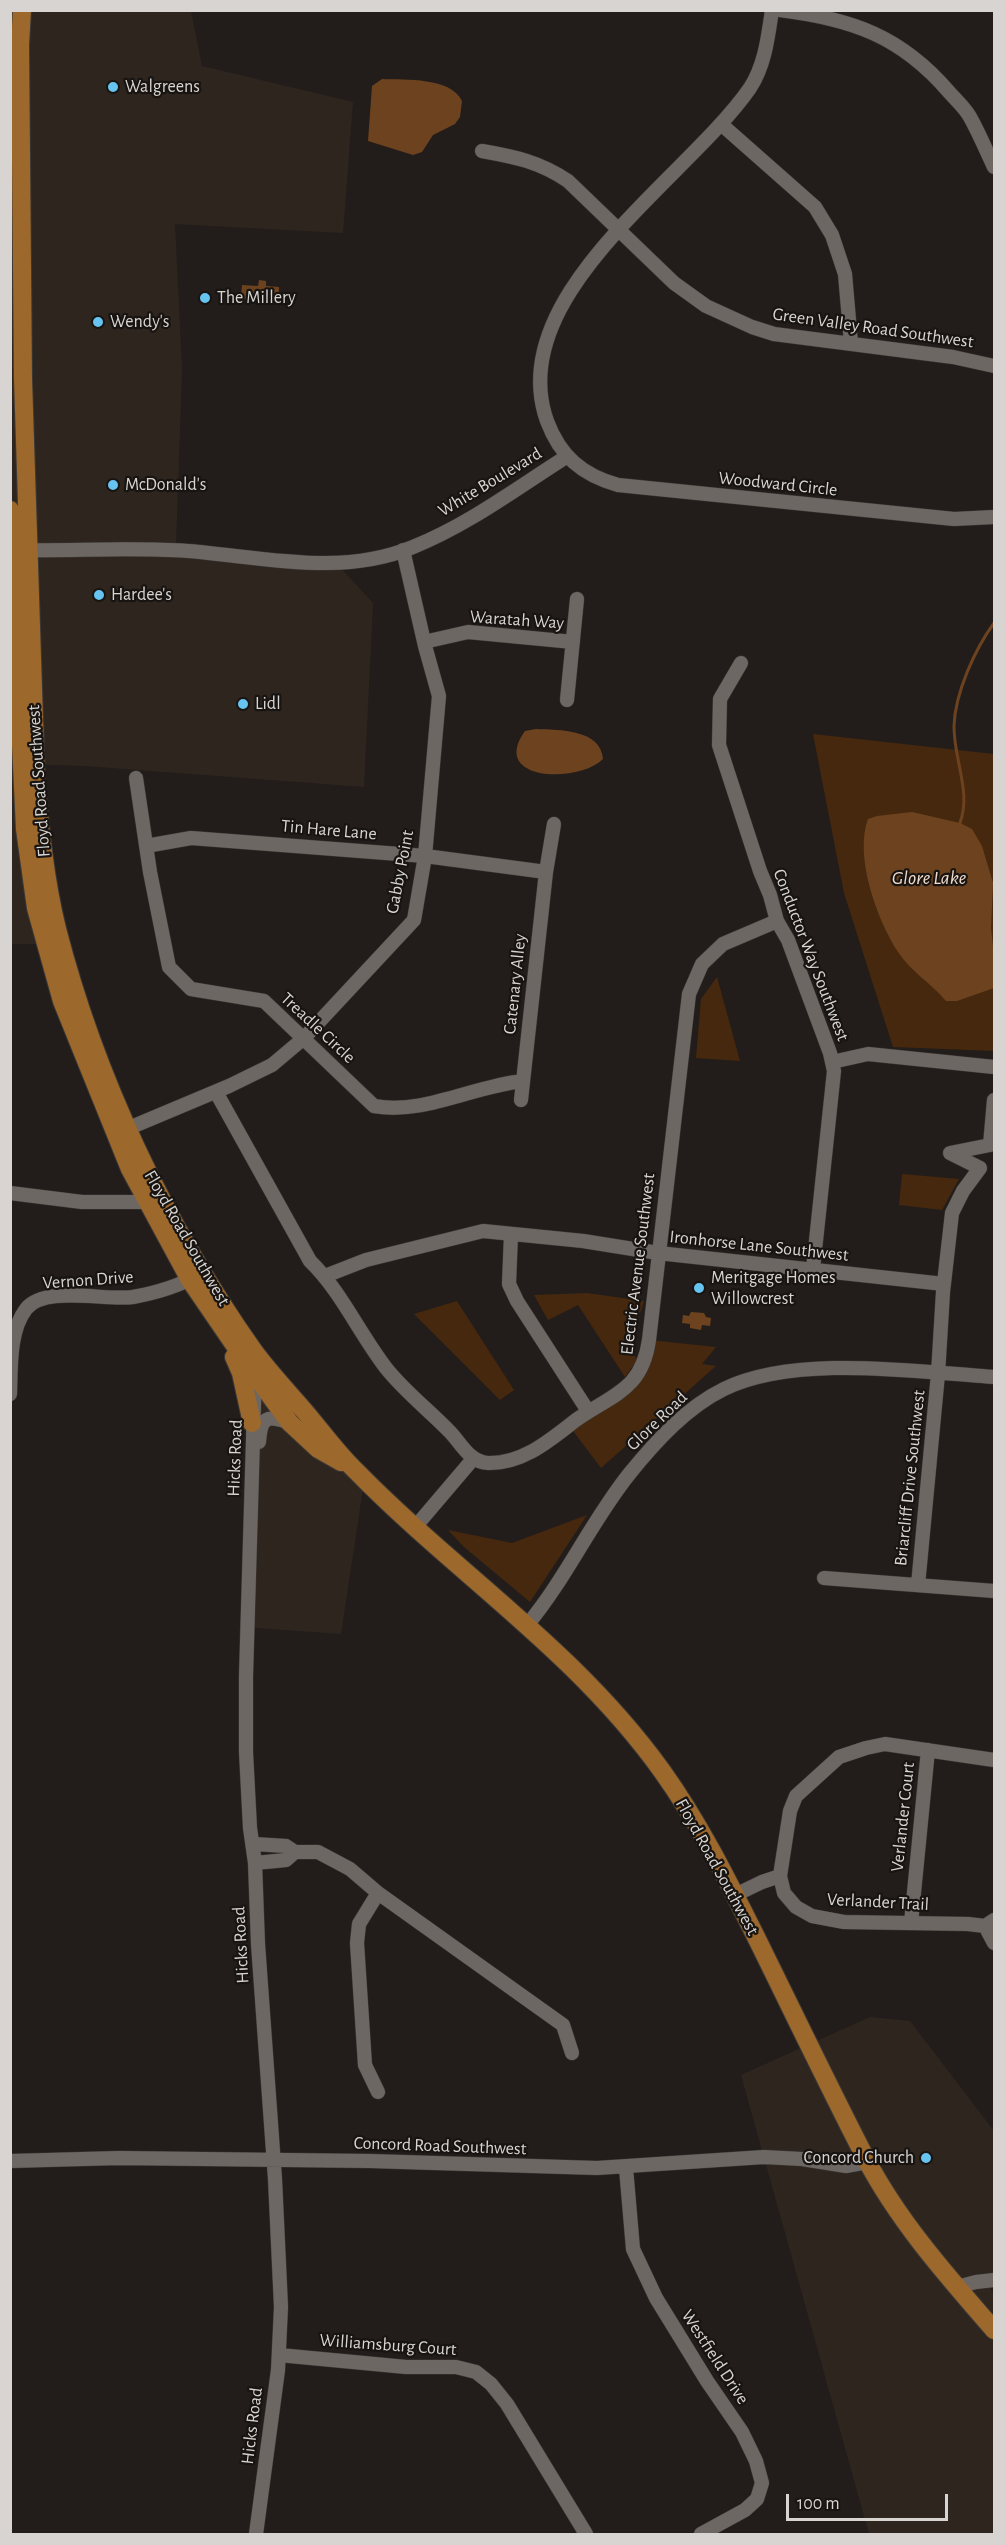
<!DOCTYPE html>
<html>
<head>
<meta charset="utf-8">
<style>
  body { margin:0 }
  #map { position:relative; width:1005px; height:2545px; overflow:hidden; background:#221d1a; font-family:"Alegreya Sans",sans-serif }
  canvas { display:block }
  .frame { position:absolute; inset:0; border:12px solid #d7d4d2; pointer-events:none }
  .scale { position:absolute; left:786px; top:2494px; width:162px; height:27px; box-sizing:border-box; border:3px solid #d7d4d2; border-top:0; padding-left:8px; font-size:18px; line-height:21px; white-space:nowrap; color:#d7d4d2; -webkit-text-stroke:4px #181411; paint-order:stroke }
</style>
</head>
<body>
<div id="map">
<canvas width="1005" height="2545"></canvas>
<div class="frame"></div>
<div class="scale">100 m</div>
</div>
<script>
const c = document.querySelector('canvas').getContext('2d');
c.lineJoin = 'round';
function fillPath(path, color) { c.fillStyle = color; c.fill(path, 'evenodd'); }
function strokePath(path, color, width, dash) { c.strokeStyle = color; c.lineWidth = width; c.lineCap = dash ? 'butt' : 'round'; c.setLineDash(dash || []); c.stroke(path); }
function write(font, color, halo, rows, align = 'center') {
  c.font = font + ' "Alegreya Sans",sans-serif'; c.lineWidth = 4.5; c.setLineDash([]); c.textBaseline = 'middle'; c.strokeStyle = halo; c.fillStyle = color; for (const [text, x, y, turn = 0] of rows) {
    c.save(); c.translate(x, y); c.rotate((+turn || 0) * Math.PI / 180); c.textAlign = isNaN(turn) ? turn : align; if (halo) c.strokeText(text, 0, 0); c.fillText(text, 0, 0); c.restore();
  }
}
fillPath(new Path2D(`
  M10 11H191L202 66 353 102 343 233 175 224 182 370 176 545 336 563 373 603 364 787 85 766 22 764 38 944H10Z
  M260 1372 364 1482 341 1634 243 1627Z
  M870 2017 910 2021 994 2131V2269L991 2290 994 2292V2534H869L741 2075Z`), '#2e251e');
fillPath(new Path2D(`
  M813 734 994 754V1051L893 1047 844 893Z
  M717 977 740 1061 696 1058 701 999Z
  M902 1174 959 1179 942 1210 899 1205Z
  M587 1293 644 1301 635 1328 632 1354 638 1359 625 1377 578 1305 548 1320 534 1295Z
  M457 1301 514 1390 500 1400 414 1314Z
  M649 1340 716 1347 702 1364 716 1366 601 1468 570 1427 618 1392 648 1358Z
  M587 1515 530 1602 464 1547 448 1530 512 1543Z`), '#46280e');
fillPath(new Path2D(`
  M382 79C405 80 451 77 462 101L460 117 455 124 433 135 422 152 413 155 368 141 372 86Z
  M259 280 266 281V286L279 287V295L258 294 257 300 241 299 242 285 258 286Z
  M536 729C559 730 601 729 603 759 578 784 489 781 525 731Z
  M912 812 960 823 972 829 982 846 993 883 991 928 994 956V988L957 1001H946C931 983 911 972 898 952 877 920 854 856 868 819L877 816Z
  M691 1312 704 1313 706 1317 711 1318 710 1326 702 1325 701 1330 690 1328V1324L682 1323 683 1315 689 1316Z`), '#6d431f');
strokePath(new Path2D(`
  M960 823C968 800 962 782 958 759 956 749 954 737 954 726 955 693 975 649 994 623`), '#6d431f', 3);
const minor = new Path2D(`
  M772 10C768 37 765 65 750 88 687 179 502 295 547 421 560 456 582 475 618 485L954 519 994 517
  M780 10C852 19 901 36 949 92 956 100 965 108 970 117 979 133 986 150 994 167
  M721 124 815 207 832 235 845 274 851 343
  M482 151C516 157 540 162 568 181L674 283 706 306 752 327 774 334 953 357 994 366
  M20 550C76 551 133 547 188 551 263 557 341 577 413 547 468 525 517 488 566 457
  M424 642 468 632 573 642
  M741 663 720 699 719 745 760 871 770 895 777 921 788 940 830 1053 834 1071 813 1269
  M567 700 577 599
  M136 778 150 872 169 967 191 989 264 1001 374 1106C424 1115 473 1086 523 1081
  M146 846 191 838 425 856 546 872
  M832 1062 868 1054 994 1067
  M216 1092 310 1261C341 1291 359 1333 386 1368 405 1392 430 1411 451 1433 462 1445 470 1462 488 1463 523 1464 550 1440 576 1420 613 1394 642 1390 649 1340L689 994 702 964 723 944 777 921
  M521 1100 546 872 554 824
  M129 1128 229 1086 272 1065 304 1038 414 920 425 856 439 696 425 646 403 550
  M10 1193 82 1202H147
  M511 1234 509 1284 517 1301 588 1411
  M325 1276 366 1260 483 1231 583 1241 658 1253 944 1284
  M255 1372 246 1676V1752L250 1828 255 1863 258 1944 275 2179 281 2307 278 2370 256 2534
  M10 1394C11 1368 9 1331 26 1309 45 1285 105 1301 133 1297 155 1293 179 1286 198 1275
  M259 1442C261 1416 267 1415 290 1423
  M416 1526 473 1459
  M824 1578 994 1591
  M918 1585 938 1374 943 1292 952 1213 963 1191 980 1168 950 1153 990 1145 994 1100
  M528 1624C567 1577 592 1520 630 1473 656 1441 687 1407 724 1389 796 1354 916 1372 994 1377
  M994 1760 885 1744 866 1748 839 1757 796 1796 790 1811 780 1876 784 1893 796 1907 812 1916 844 1922 968 1924 985 1926 994 1920
  M254 1844 286 1846 295 1852H318L350 1869 378 1893 563 2025 572 2053
  M255 1863 286 1860 295 1852
  M378 1893 359 1924 357 1943 365 2065 378 2092
  M735 1895 762 1882 780 1876
  M911 1923 928 1750
  M985 1926 994 1943
  M10 2161 119 2158 370 2161 597 2168 764 2157 802 2159 846 2166 868 2162
  M626 2168 633 2249 656 2298 707 2381 742 2432 756 2461 762 2483 757 2499 745 2510 701 2534
  M957 2287 976 2282 994 2280
  M279 2355 406 2367H456L476 2372 491 2384 507 2404 586 2534`);
const major = new Path2D(`
  M22 10 20 45 23 379 36 781C40 830 45 880 57 929 95 1077 165 1225 253 1350 269 1372 289 1393 307 1414 323 1433 338 1454 356 1471 457 1574 576 1651 662 1771 700 1824 729 1883 758 1941 794 2014 829 2087 866 2159 899 2222 948 2277 994 2330
  M10 510 25 829 36 908 62 1001 130 1169 190 1280 255 1375 290 1423 318 1449 341 1462
  M234 1357 241 1373 252 1423`);
strokePath(minor, '#3c3936', 15);
strokePath(major, '#3c3936', 20);
strokePath(minor, '#6c6763', 14);
strokePath(major, '#9d682b', 18);
for (const [x, y, r, color] of [
  [113,87,6,"#67c4f0"],
  [205,298,6,"#67c4f0"],
  [98,322,6,"#67c4f0"],
  [113,485,6,"#67c4f0"],
  [99,595,6,"#67c4f0"],
  [243,704,6,"#67c4f0"],
  [699,1288,6,"#67c4f0"],
  [926,2158,6,"#67c4f0"]
]) { const dot = new Path2D(); dot.arc(x, y, r, 0, 2 * Math.PI); c.fillStyle = color; c.fill(dot); strokePath(dot, '#181411', 2); }
write('18px', '#d7d4d2', '#181411', [
  ["Walgreens",125,87],
  ["The Millery",217,298],
  ["Wendy's",110,322],
  ["McDonald's",125,485],
  ["Hardee's",111,595],
  ["Lidl",255,704],
  ["Meritgage Homes",711,1278],
  ["Willowcrest",711,1299],
  ["Concord Church",914,2158,"right"]
], 'left');
write('18px', '#d7d4d2', '#181411', [
  ["Green Valley Road Southwest",873,328,8],
  ["White Boulevard",490,482,-31],
  ["Woodward Circle",778,484,6],
  ["Waratah Way",517,620,4],
  ["Floyd Road Southwest",39,781,-94],
  ["Tin Hare Lane",329,830,5],
  ["Gabby Point",400,872,-79],
  ["Conductor Way Southwest",811,955,69],
  ["Catenary Alley",515,984,-84],
  ["Treadle Circle",318,1028,43],
  ["Floyd Road Southwest",187,1238,60],
  ["Ironhorse Lane Southwest",759,1246,6],
  ["Electric Avenue Southwest",638,1264,-83],
  ["Vernon Drive",88,1280,-4],
  ["Glore Road",657,1421,-44],
  ["Hicks Road",235,1458,-88],
  ["Briarcliff Drive Southwest",910,1478,-84],
  ["Verlander Court",903,1817,-84],
  ["Floyd Road Southwest",717,1867,61],
  ["Verlander Trail",878,1902,3],
  ["Hicks Road",241,1945,-93],
  ["Concord Road Southwest",440,2146,2],
  ["Williamsburg Court",388,2345,4],
  ["Westfield Drive",715,2357,57],
  ["Hicks Road",252,2426,-83]
]);
write('italic 20px', '#f2dccc', '#181411', [
  ["Glore Lake",929,878]
]);
</script>
</body>
</html>
